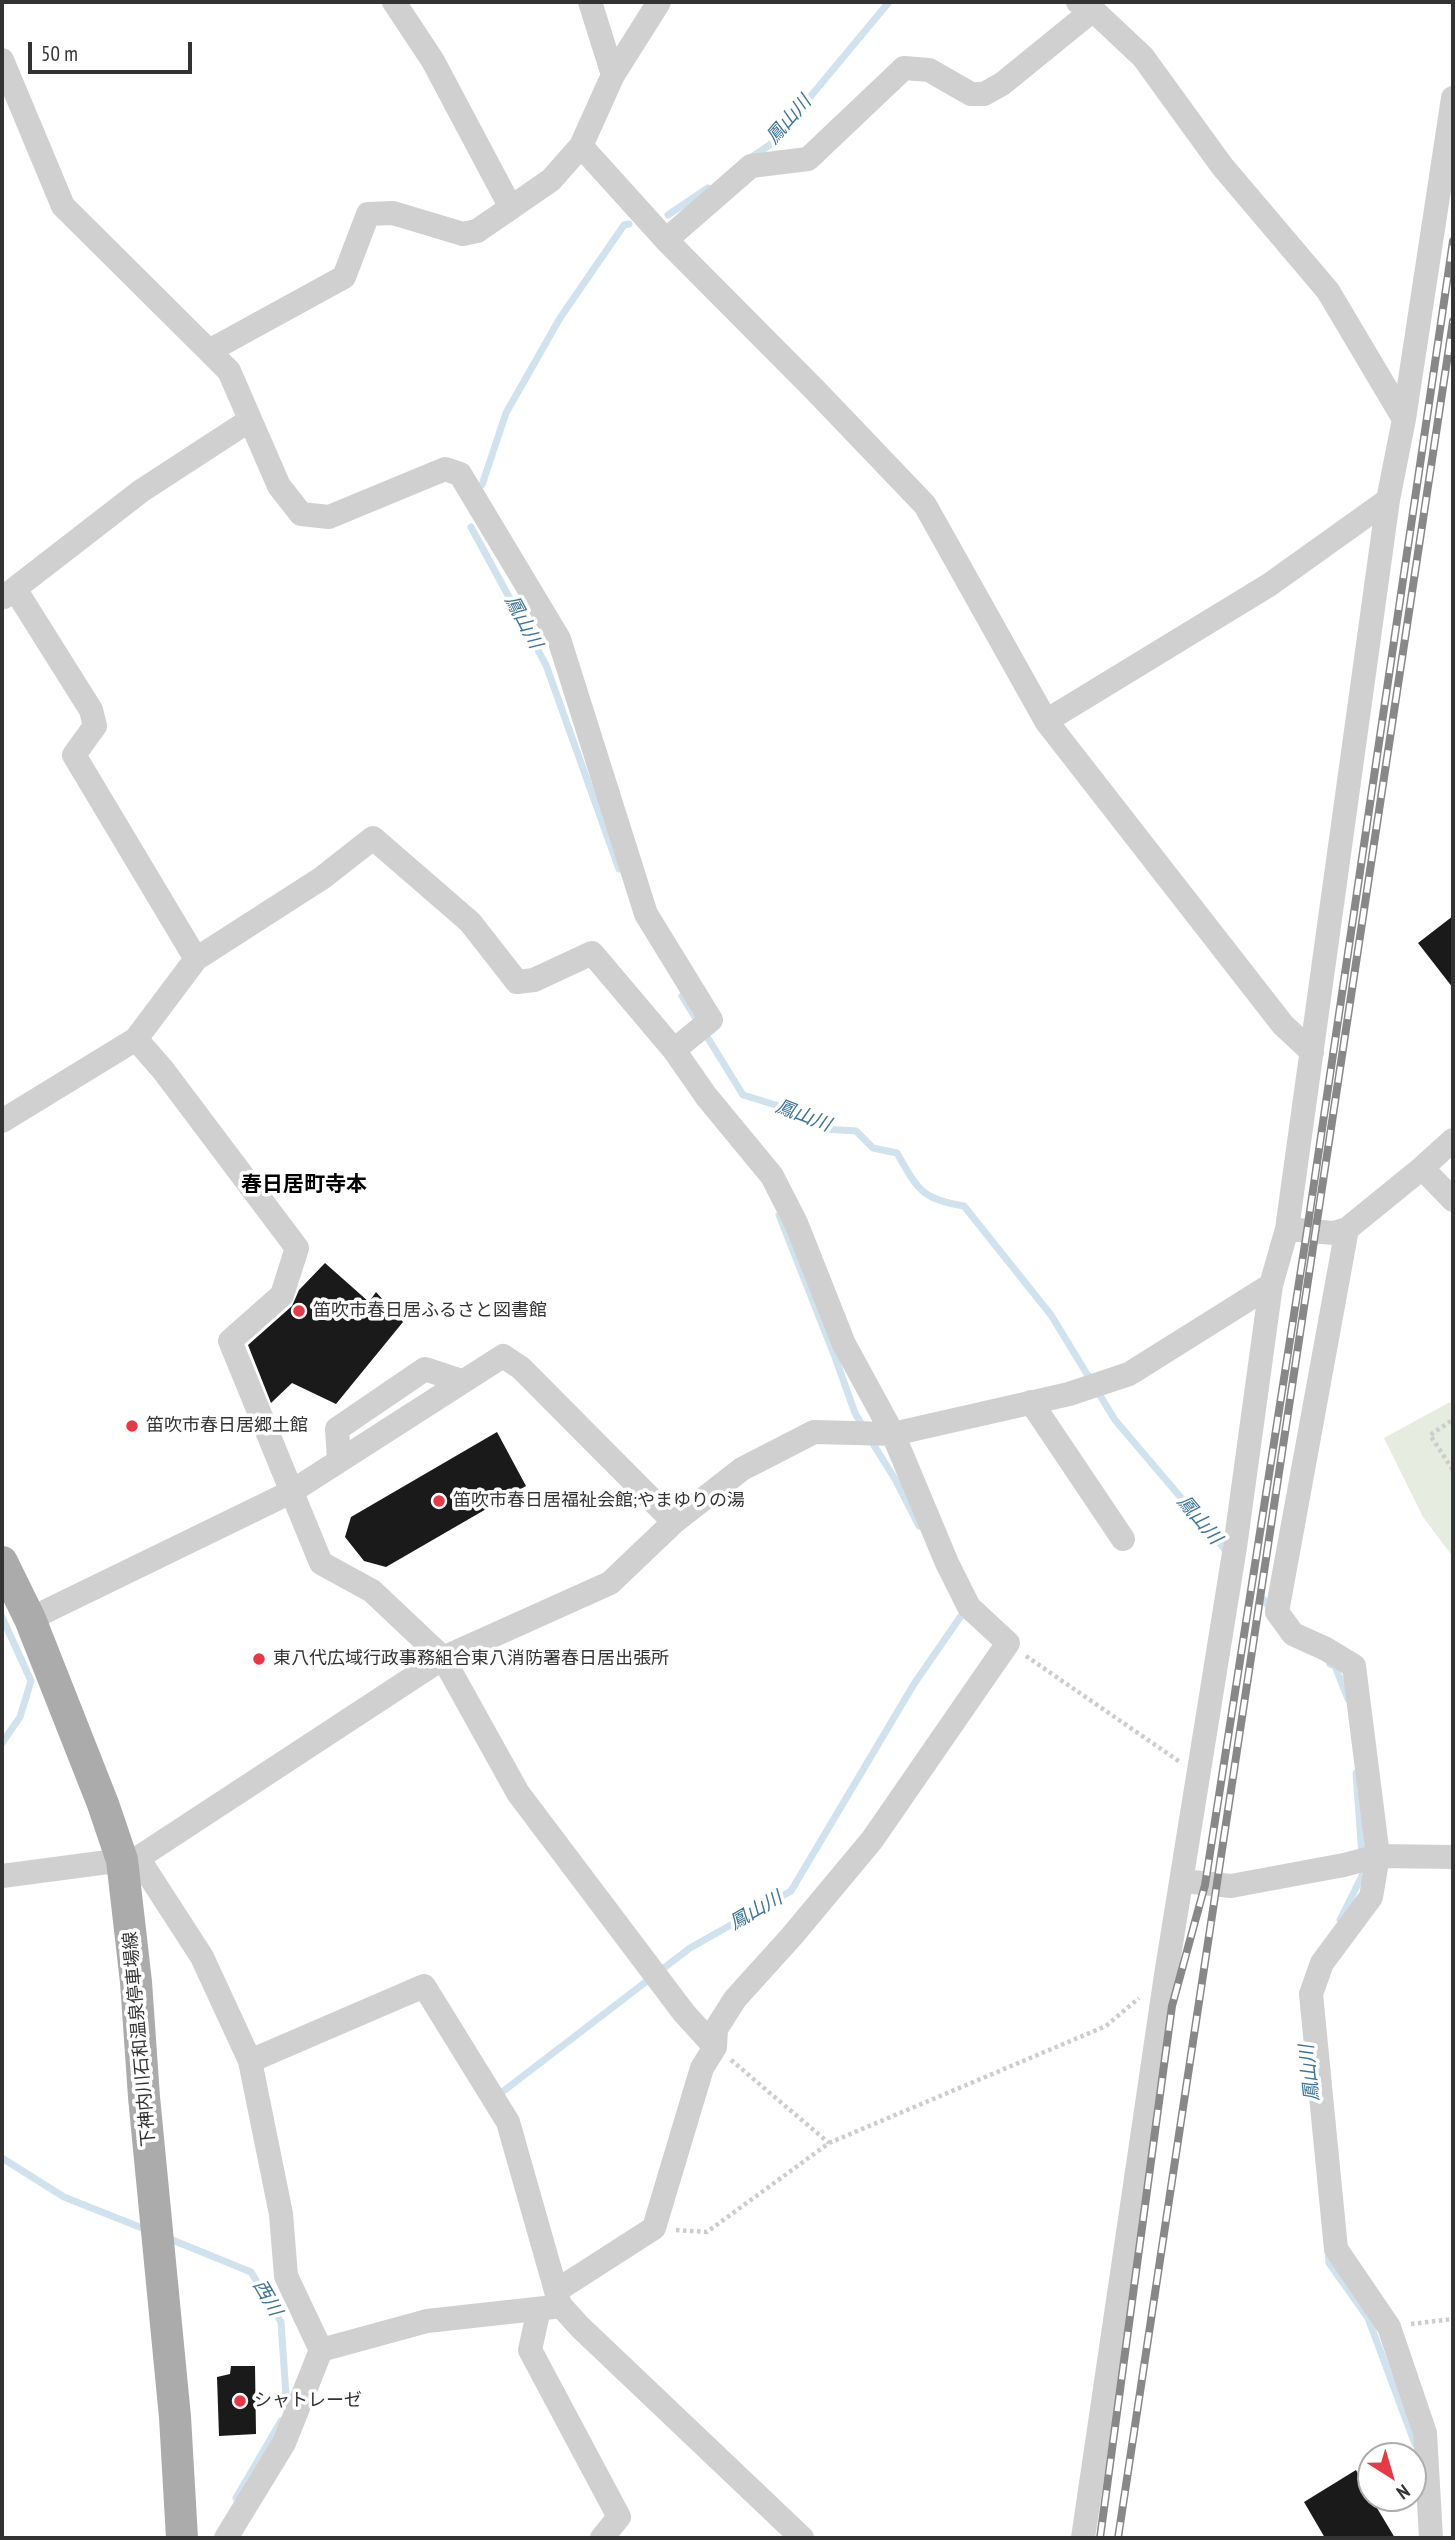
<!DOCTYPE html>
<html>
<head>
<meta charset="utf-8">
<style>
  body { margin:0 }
  #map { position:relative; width:1455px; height:2540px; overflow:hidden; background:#fff; font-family:"PT Sans Narrow",sans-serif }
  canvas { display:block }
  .frame { position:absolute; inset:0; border:4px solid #333; pointer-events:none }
  .north { position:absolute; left:1357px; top:2442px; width:70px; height:70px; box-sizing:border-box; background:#fff; border:2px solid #adadad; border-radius:50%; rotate:143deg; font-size:19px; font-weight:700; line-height:28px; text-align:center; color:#333 }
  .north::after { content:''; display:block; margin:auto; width:24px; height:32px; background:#e63946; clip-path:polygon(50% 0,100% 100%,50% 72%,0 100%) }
  .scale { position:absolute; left:28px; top:42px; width:164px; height:32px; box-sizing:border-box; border:4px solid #333; border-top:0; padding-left:9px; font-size:21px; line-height:24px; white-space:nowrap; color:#333; -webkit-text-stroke:5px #fff; paint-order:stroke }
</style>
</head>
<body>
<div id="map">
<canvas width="1455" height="2540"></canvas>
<div class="frame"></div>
<div class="north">N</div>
<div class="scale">50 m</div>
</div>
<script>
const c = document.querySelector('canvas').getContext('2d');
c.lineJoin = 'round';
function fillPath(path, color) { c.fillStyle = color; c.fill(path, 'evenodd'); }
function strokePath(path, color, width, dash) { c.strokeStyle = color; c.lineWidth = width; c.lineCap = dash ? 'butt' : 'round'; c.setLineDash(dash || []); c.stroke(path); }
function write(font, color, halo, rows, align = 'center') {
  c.font = font + ' "PT Sans Narrow","Noto Sans JP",sans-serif'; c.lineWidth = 7; c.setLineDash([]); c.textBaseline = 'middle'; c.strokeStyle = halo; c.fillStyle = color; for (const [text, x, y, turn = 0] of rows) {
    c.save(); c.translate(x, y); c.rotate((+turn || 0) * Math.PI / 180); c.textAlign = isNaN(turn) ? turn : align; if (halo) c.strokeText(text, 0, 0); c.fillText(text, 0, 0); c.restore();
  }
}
fillPath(new Path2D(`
  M1450 1402 1453 1407V1557L1423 1517 1384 1438Z`), '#e6ecdf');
strokePath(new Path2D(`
  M752 157 771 144 889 2
  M668 215 708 188
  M482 485 506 413 560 318 624 225 629 224
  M471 527 546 665 619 869
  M682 996 743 1095 789 1109 824 1129 856 1131 873 1148 897 1153C918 1189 920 1199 964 1206L1051 1315 1115 1420 1228 1553
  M779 1215 835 1357 855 1413 864 1428
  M870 1439 895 1479 919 1526
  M1263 1599 1271 1610
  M2 1617 31 1681 20 1717 2 1743
  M1330 1664 1335 1666 1348 1699
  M1356 1773 1362 1856
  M1340 1920 1363 1874
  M497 2096 690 1948 791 1891 914 1684 963 1613 961 1608
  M2 2158 64 2197 147 2230
  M165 2237 251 2272 281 2322 287 2410
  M1328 2252 1329 2263 1368 2318 1415 2444
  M236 2498 281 2421`), '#cfe2ee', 7);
fillPath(new Path2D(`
  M1453 916V988L1418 943Z
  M325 1263 369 1302 376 1292 403 1322 336 1404 292 1383 271 1403 248 1345 292 1306 299 1290Z
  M497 1432 526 1486 386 1567 364 1561 345 1537 351 1517Z
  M231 2366H255L256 2434 219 2436 217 2377 230 2374Z
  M1356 2470 1371 2498 1395 2538H1325L1304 2502Z`), '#1a1a1a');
strokePath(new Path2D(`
  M1451 1421 1430 1435 1453 1470
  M1026 1656 1180 1762
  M731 2060 829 2143
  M676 2230 707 2232 829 2143 1106 2026 1139 1998
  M1411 2324 1453 2319`), '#cdcdcd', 4.5, [3.5, 3.5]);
strokePath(new Path2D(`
  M394 2 433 61 511 208
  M590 2 613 75
  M1078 2 1093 10 1143 57 1222 166 1328 291 1404 419
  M2 60 63 206 209 351
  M581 146 613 75 659 2
  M666 240 816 391 925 505 1046 721 1283 1025 1312 1052
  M15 589 91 710 95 726 74 755 196 959
  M4 597 141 491 250 420
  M1046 721 1269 585 1388 500
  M674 1050 711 1020 646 914 559 639 460 474 445 469 329 517 301 514 279 486 229 371 209 351 344 277 368 214 393 213 463 234 477 231 551 180 581 146 666 240 751 166 808 159 904 68 929 70 971 94H984L1002 84 1093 10
  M2 1121 136 1039 196 959 322 878 373 838 470 922 517 982 534 980 592 953 674 1050 706 1096 772 1176 796 1223 844 1344 893 1434 947 1563 969 1607 1008 1643 872 1840 792 1936 735 1999 716 2029 715 2047 702 2068 654 2228 556 2291
  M1422 1168 1453 1200
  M1287 1229 1334 1233 1347 1229 1422 1168 1453 1140
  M1347 1229 1277 1612 1293 1634 1326 1649 1354 1666 1378 1856 1371 1897 1322 1963 1311 1994 1336 2249 1389 2327 1425 2433 1431 2538
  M1031 1402 1123 1539
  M339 1460 337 1429 425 1369 461 1381
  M30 1619 291 1492 503 1356 521 1368 674 1522
  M138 1858 202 1957 250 2061 281 2214 286 2276 321 2350 284 2443 226 2538
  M2 1876 138 1858 443 1658 372 1591 321 1563 230 1341 282 1295 297 1248 163 1070 136 1039
  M1183 1881 1231 1886 1344 1865 1378 1856 1453 1857
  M715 2047 684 2013 518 1793 443 1658 610 1583 674 1522 742 1469 814 1432 893 1434 1069 1394 1129 1374 1271 1285 1287 1229 1388 500 1404 419 1453 98
  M250 2061 424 1986 508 2122 560 2305 580 2327 802 2538
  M539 2309 530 2350 619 2517 602 2538
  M321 2350 427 2321 554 2307
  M1083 2538 1166 1975 1235 1547 1271 1285`), '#d0d0d0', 24);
strokePath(new Path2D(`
  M2 1562 30 1619 103 1804 122 1860 136 1982 144 2097 175 2417 182 2538`), '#ababab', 32);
const rail = new Path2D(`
  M1100 2538 1172 2006 1205 1885 1307 1231 1453 241
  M1118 2538 1453 321`);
strokePath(rail, '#888', 8);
strokePath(rail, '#fff', 5, [16]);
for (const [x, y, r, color] of [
  [299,1311,7,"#e63946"],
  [132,1426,7,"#e63946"],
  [439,1501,7,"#e63946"],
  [259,1659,7,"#e63946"],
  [240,2401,7,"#e63946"]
]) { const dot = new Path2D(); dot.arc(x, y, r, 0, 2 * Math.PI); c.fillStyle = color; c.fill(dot); strokePath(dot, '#fff', 2.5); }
write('18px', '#333', '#fff', [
  ["笛吹市春日居ふるさと図書館",313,1311],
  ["笛吹市春日居郷土館",146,1426],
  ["笛吹市春日居福祉会館;やまゆりの湯",453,1501],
  ["東八代広域行政事務組合東八消防署春日居出張所",273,1659],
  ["シャトレーゼ",254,2401]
], 'left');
write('18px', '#333', '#fff', [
  ["下神内川石和温泉停車場線",140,2039,-95]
]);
write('italic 19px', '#3f7597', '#fff', [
  ["鳳山川",789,120,-49],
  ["鳳山川",523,622,62],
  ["鳳山川",803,1116,21],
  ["鳳山川",1199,1520,50],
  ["鳳山川",756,1911,-30],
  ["鳳山川",1310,2073,-96],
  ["西川",267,2298,60]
]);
write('bold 21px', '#000', '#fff', [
  ["春日居町寺本",304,1185]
]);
</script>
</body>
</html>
